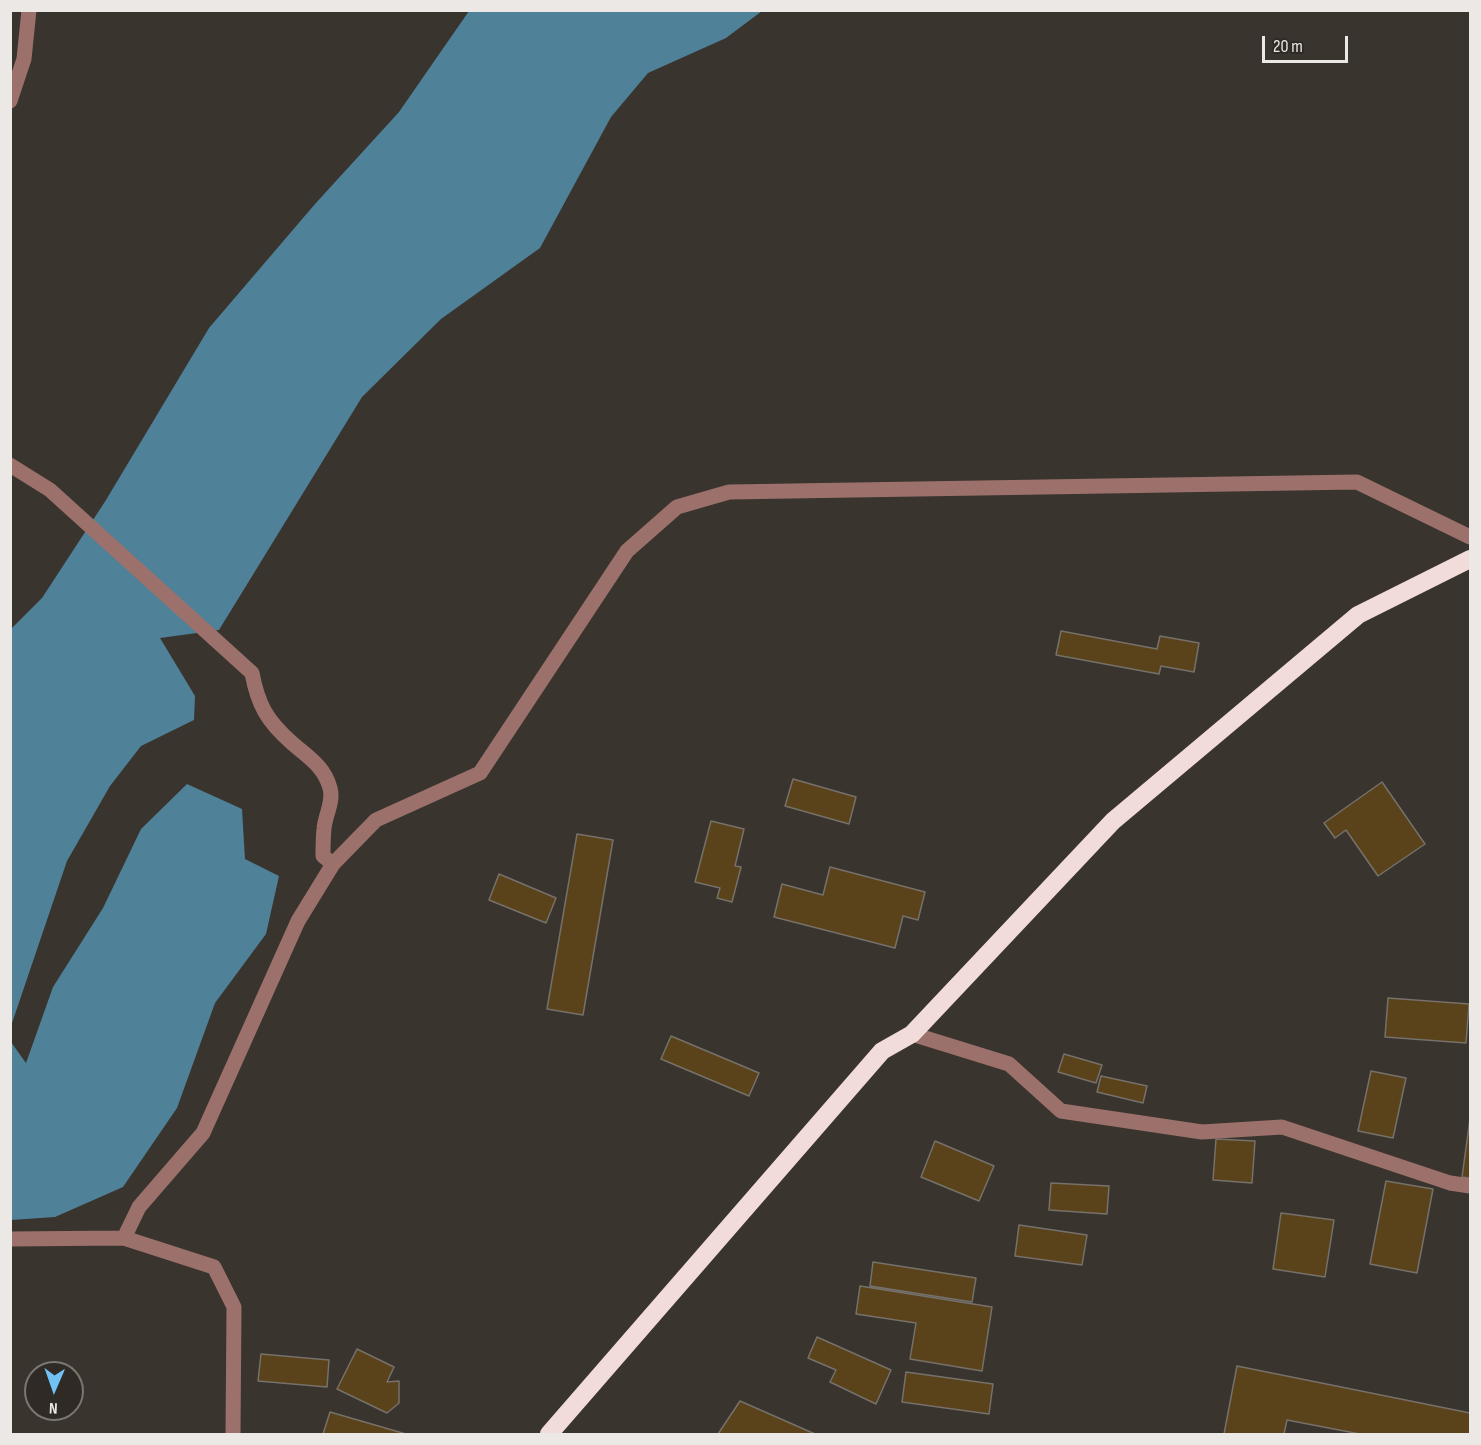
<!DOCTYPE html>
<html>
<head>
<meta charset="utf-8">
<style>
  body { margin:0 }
  #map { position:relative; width:1481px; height:1445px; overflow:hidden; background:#39342e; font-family:"Sofia Sans Condensed",sans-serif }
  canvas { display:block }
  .frame { position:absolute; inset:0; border:12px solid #ebe8e5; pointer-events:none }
  .north { position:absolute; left:24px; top:1361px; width:60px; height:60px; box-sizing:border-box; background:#2f2a25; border:2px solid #7a7672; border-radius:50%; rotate:182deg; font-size:16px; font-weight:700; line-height:24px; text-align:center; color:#ebe8e5 }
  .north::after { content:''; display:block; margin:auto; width:21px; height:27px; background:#71c1f5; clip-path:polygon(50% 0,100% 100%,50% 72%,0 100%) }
  .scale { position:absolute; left:1262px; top:36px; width:86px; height:27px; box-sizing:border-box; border:3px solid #ebe8e5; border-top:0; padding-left:8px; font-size:18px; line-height:21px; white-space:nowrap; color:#ebe8e5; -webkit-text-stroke:4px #2f2a25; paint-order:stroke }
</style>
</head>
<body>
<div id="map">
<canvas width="1481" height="1445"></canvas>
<div class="frame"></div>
<div class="north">N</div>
<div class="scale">20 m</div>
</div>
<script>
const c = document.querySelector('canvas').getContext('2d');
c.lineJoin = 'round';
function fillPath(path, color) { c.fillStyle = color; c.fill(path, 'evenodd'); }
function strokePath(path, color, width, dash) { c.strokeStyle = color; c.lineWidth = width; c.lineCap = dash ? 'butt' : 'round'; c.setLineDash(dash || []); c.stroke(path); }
fillPath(new Path2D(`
  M469 11H762L726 38 648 73 611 117 540 248 441 319 362 397 219 630 160 638 195 696 194 720 141 746 110 786 67 861 11 1026V629L42 598 106 500 209 328 315 204 399 112Z
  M187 784 242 809 245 859 279 876 266 934 215 1003 177 1108 123 1187 55 1217 11 1220V1042L26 1063 53 987 103 908 141 829Z`), '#4f8198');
const building = new Path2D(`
  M1061 631 1157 649 1160 636 1199 643 1194 672 1161 666 1159 674 1056 655Z
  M793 779 856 797 849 824 785 806Z
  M1382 782 1425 844 1378 876 1346 830 1335 838 1324 823Z
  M711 821 744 829 735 866 741 867 732 902 717 898 720 888 695 882Z
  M577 834 613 840 583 1015 547 1009Z
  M830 867 925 892 918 920 903 916 895 948 774 917 782 884 823 895Z
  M499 874 556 898 546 923 489 900Z
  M1388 998 1469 1004 1466 1043 1385 1037Z
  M671 1036 759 1073 749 1096 661 1059Z
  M1064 1054 1102 1065 1096 1083 1058 1072Z
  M1371 1071 1406 1078 1393 1138 1358 1131Z
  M1101 1076 1147 1086 1143 1103 1097 1092Z
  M1470 1119V1178L1462 1177Z
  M1216 1139 1255 1141 1252 1183 1213 1180Z
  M935 1141 994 1166 979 1201 921 1177Z
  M1386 1181 1433 1189 1417 1273 1370 1264Z
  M1051 1183 1109 1186 1107 1214 1049 1210Z
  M1281 1213 1334 1220 1325 1277 1273 1269Z
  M1019 1225 1087 1235 1082 1265 1015 1256Z
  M873 1262 976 1278 972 1302 870 1286Z
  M860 1286 992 1307 982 1371 910 1359 916 1323 856 1314Z
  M817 1337 891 1370 876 1404 830 1382 836 1370 808 1358Z
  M357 1349 394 1367 387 1382 399 1381V1403L387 1413 337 1389Z
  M261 1354 329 1360 327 1387 258 1381Z
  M1237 1366 1470 1413V1434H1360L1287 1420 1284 1434H1224Z
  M906 1372 993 1384 989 1414 902 1402Z
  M740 1401 815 1434H718Z
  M330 1412 406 1434H323Z`);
fillPath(building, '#5a421b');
strokePath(building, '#76716a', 1.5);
strokePath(new Path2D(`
  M10 101 24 59 29 10
  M10 465 50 490 252 673C258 705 267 721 292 743 308 757 324 766 330 788 334 802 325 815 324 829 323 838 323 847 323 856L333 864
  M912 1034 1009 1064 1061 1111 1202 1132 1282 1127 1450 1183 1470 1186
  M124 1238 139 1207 203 1133 298 921 333 864 376 820 480 773 627 551 677 507 729 492 1357 482 1470 537
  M10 1239 124 1238 214 1267 234 1307 233 1434`), '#9c716b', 15);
strokePath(new Path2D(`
  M549 1434 882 1051 912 1034 1113 821 1358 615 1470 559`), '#f2dcd9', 18);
</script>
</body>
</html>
